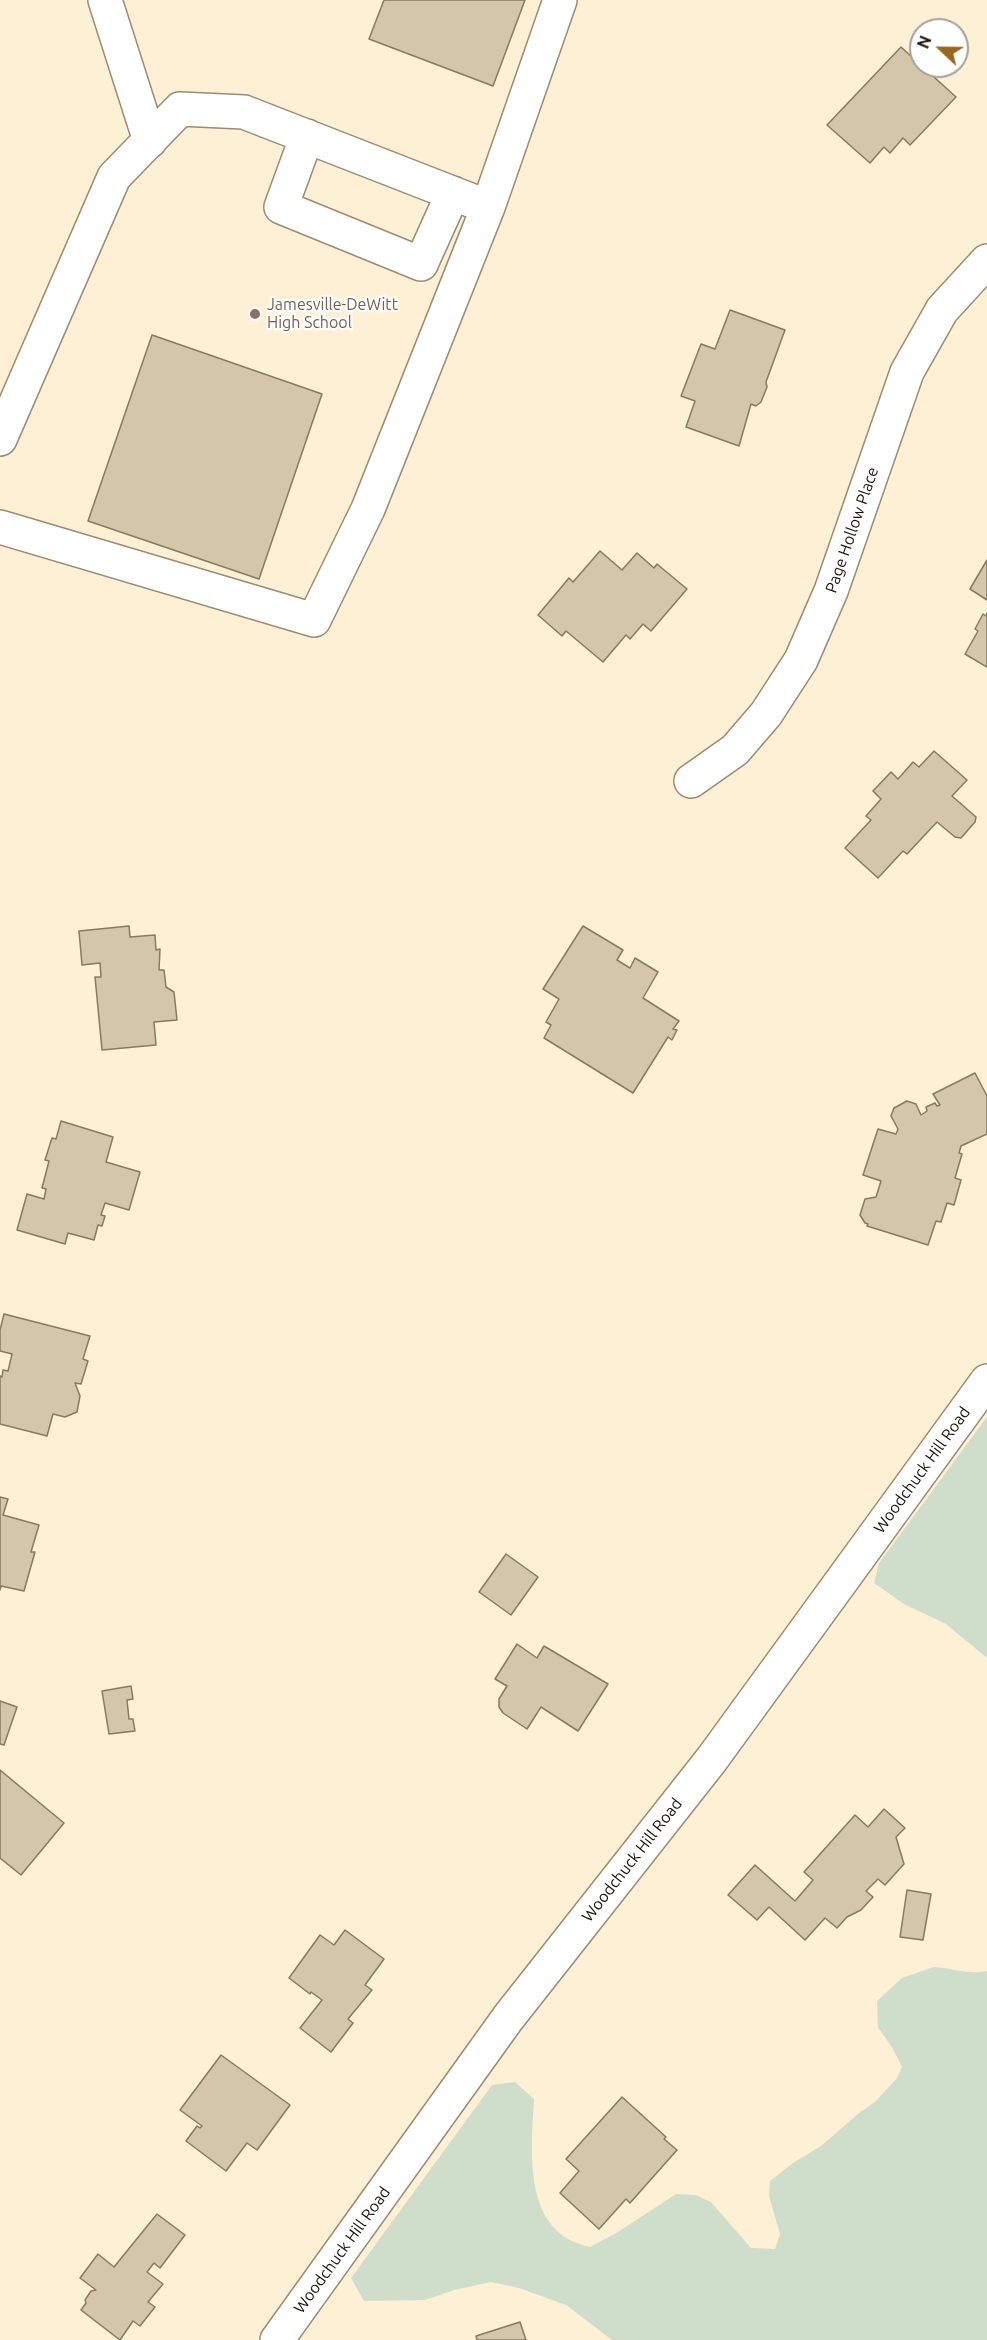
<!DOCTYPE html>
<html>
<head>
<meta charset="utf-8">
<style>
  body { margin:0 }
  #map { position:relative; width:987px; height:2340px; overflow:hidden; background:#fef0d4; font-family:Ubuntu,sans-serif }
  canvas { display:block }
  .north { position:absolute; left:909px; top:18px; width:60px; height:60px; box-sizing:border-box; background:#fff; border:2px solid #a2a09c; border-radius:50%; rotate:292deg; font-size:16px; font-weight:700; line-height:24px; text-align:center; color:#161208 }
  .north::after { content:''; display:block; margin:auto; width:21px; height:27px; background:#9a661d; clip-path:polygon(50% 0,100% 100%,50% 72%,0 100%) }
</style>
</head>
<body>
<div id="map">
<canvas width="987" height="2340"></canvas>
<div class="north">N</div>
</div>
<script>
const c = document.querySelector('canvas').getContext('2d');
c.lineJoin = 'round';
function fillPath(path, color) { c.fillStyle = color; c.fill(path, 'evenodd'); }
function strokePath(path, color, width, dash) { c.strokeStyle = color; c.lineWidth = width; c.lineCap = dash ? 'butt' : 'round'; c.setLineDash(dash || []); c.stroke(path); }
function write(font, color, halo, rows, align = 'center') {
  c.font = font + ' Ubuntu,sans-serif'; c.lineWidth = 4.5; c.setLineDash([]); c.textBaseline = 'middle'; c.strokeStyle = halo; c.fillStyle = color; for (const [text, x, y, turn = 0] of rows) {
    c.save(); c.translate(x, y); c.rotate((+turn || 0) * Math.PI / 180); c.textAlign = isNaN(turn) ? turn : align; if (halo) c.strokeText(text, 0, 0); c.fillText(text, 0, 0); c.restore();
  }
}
fillPath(new Path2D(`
  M987 1417V1658L946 1624 904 1604 874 1583 879 1563Z
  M934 1967C955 1968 966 1975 987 1971V2340H612L566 2305 519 2288 491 2282 454 2290 425 2300 364 2301 351 2278 492 2085 515 2082 534 2099C531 2152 522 2233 590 2247L618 2232 676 2194 696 2195 711 2202 751 2248 775 2249 780 2234 769 2196 770 2181 793 2163 821 2146 859 2113 875 2102 897 2078 902 2067 893 2049 878 2027 877 2001 902 1978Z`), '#cfdeca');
const building = new Path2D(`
  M384 0H525L493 86 369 39Z
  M901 47 956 97 910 145 903 138 890 153 884 147 870 163 827 125Z
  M730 310 785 330 766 382 767 387 761 402 756 406 751 404 739 446 686 427 695 401 681 396 701 344 715 349Z
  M152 335 322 394 259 579 88 521Z
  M600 551 622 570 637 553 654 568 657 564 687 589 651 631 643 624 630 639 626 635 603 662 566 631 562 636 538 615 569 578 573 582Z
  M987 560V600L970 589Z
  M987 613V667L965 654 978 631 975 629 983 614 986 616Z
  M934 751 967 780 952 796 976 817 975 822 961 838 955 837 937 822 907 854 903 851 878 878 845 848 871 820 866 816 881 799 873 791 891 772 898 779 913 762 919 767Z
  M129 926 130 937 155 935 156 950 160 949 159 970H164L166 987 174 992 177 1020 154 1022 156 1045 102 1050 95 977H101L100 963 82 965 79 931Z
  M583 926 623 950 617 960 630 968 635 958 658 972 643 998 679 1021 673 1029 677 1030 672 1040 668 1037 633 1093 544 1038 551 1025 546 1022 559 999 543 989Z
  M975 1073 987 1096V1134L961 1146 959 1153 962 1154 955 1178 961 1180 954 1205 947 1203 941 1222 936 1221 928 1245 867 1226 868 1224 865 1223 860 1215 865 1199 876 1197 881 1181 863 1175 878 1129 896 1134 898 1129 891 1116 894 1108 907 1101 916 1104 921 1115 927 1111 926 1107 935 1103 937 1106 940 1105 933 1094Z
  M61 1121 113 1137 106 1162 140 1172 129 1210 105 1203 101 1215 105 1216 102 1226 98 1225 94 1240 68 1233 65 1244 17 1230 27 1194 44 1199 46 1189 42 1188 49 1161 45 1160 52 1138 56 1139Z
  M4 1314 90 1336 83 1359 88 1361 81 1384 75 1383 80 1396 77 1412 65 1417 53 1414 47 1436 0 1424V1376L2 1377 3 1370 8 1371 12 1354 0 1351V1330Z
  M0 1497 8 1499 3 1515 39 1525 31 1552H35L24 1591 1 1586 0 1590Z
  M506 1554 538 1577 511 1615 479 1592Z
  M517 1644 537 1658 544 1646 608 1684 578 1731 541 1707 527 1729 503 1713 499 1707V1699L507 1686 495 1679Z
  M131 1686 133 1699 127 1700 129 1719H133L135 1731 109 1734 102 1691Z
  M0 1701 17 1707 4 1745 0 1744Z
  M0 1770 64 1823 21 1875 0 1858Z
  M884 1809 905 1828 896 1837 904 1864 885 1885 878 1879 866 1891 873 1897 861 1910 847 1917 837 1928 825 1918 805 1940 769 1907 757 1920 728 1895 755 1865 795 1901 813 1880 804 1872 855 1815 868 1827Z
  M907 1890 931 1894 923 1940 900 1937Z
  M345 1930 384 1959 365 1985 372 1990 348 2019 353 2023 331 2052 300 2028 322 2000 311 1992 310 1994 289 1978 320 1935 334 1945Z
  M221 2055 290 2105 257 2150 247 2143 226 2171 186 2141 197 2126 200 2128 202 2126 180 2110Z
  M622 2097 666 2137 664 2139 677 2150 630 2203 626 2199 599 2229 560 2193 579 2171 566 2159Z
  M157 2214 185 2235 160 2268 154 2263 147 2272 163 2284 148 2302 155 2307 140 2326 133 2321 120 2340 81 2310 86 2303 85 2300 91 2291 96 2290 80 2278 98 2254 114 2267Z
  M520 2322 526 2340H477L476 2336Z`);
fillPath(building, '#d3c6ab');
strokePath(building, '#877a61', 1.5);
const minor = new Path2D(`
  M105 0 150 141
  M307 136 281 207 421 264 453 193
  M0 439 114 177 180 109 244 112 488 207 560 0
  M0 527 314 620 368 509 488 207
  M691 781 735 750 766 714 801 660 831 591 907 372 942 310 987 261
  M277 2340 508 2018 712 1759 987 1381`);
strokePath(minor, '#998c73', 36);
strokePath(minor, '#fff', 33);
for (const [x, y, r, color] of [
  [255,314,6,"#8d6e63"]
]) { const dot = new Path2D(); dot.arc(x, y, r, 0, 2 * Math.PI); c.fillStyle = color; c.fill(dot); strokePath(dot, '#fff', 2); }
write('16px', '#785e54', '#fff', [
  ["Jamesville-DeWitt",267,305],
  ["High School",267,323]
], 'left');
write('16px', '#161208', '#fff', [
  ["Page Hollow Place",852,530,-71],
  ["Woodchuck Hill Road",922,1470,-54],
  ["Woodchuck Hill Road",632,1860,-52],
  ["Woodchuck Hill Road",342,2250,-54]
]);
</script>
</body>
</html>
